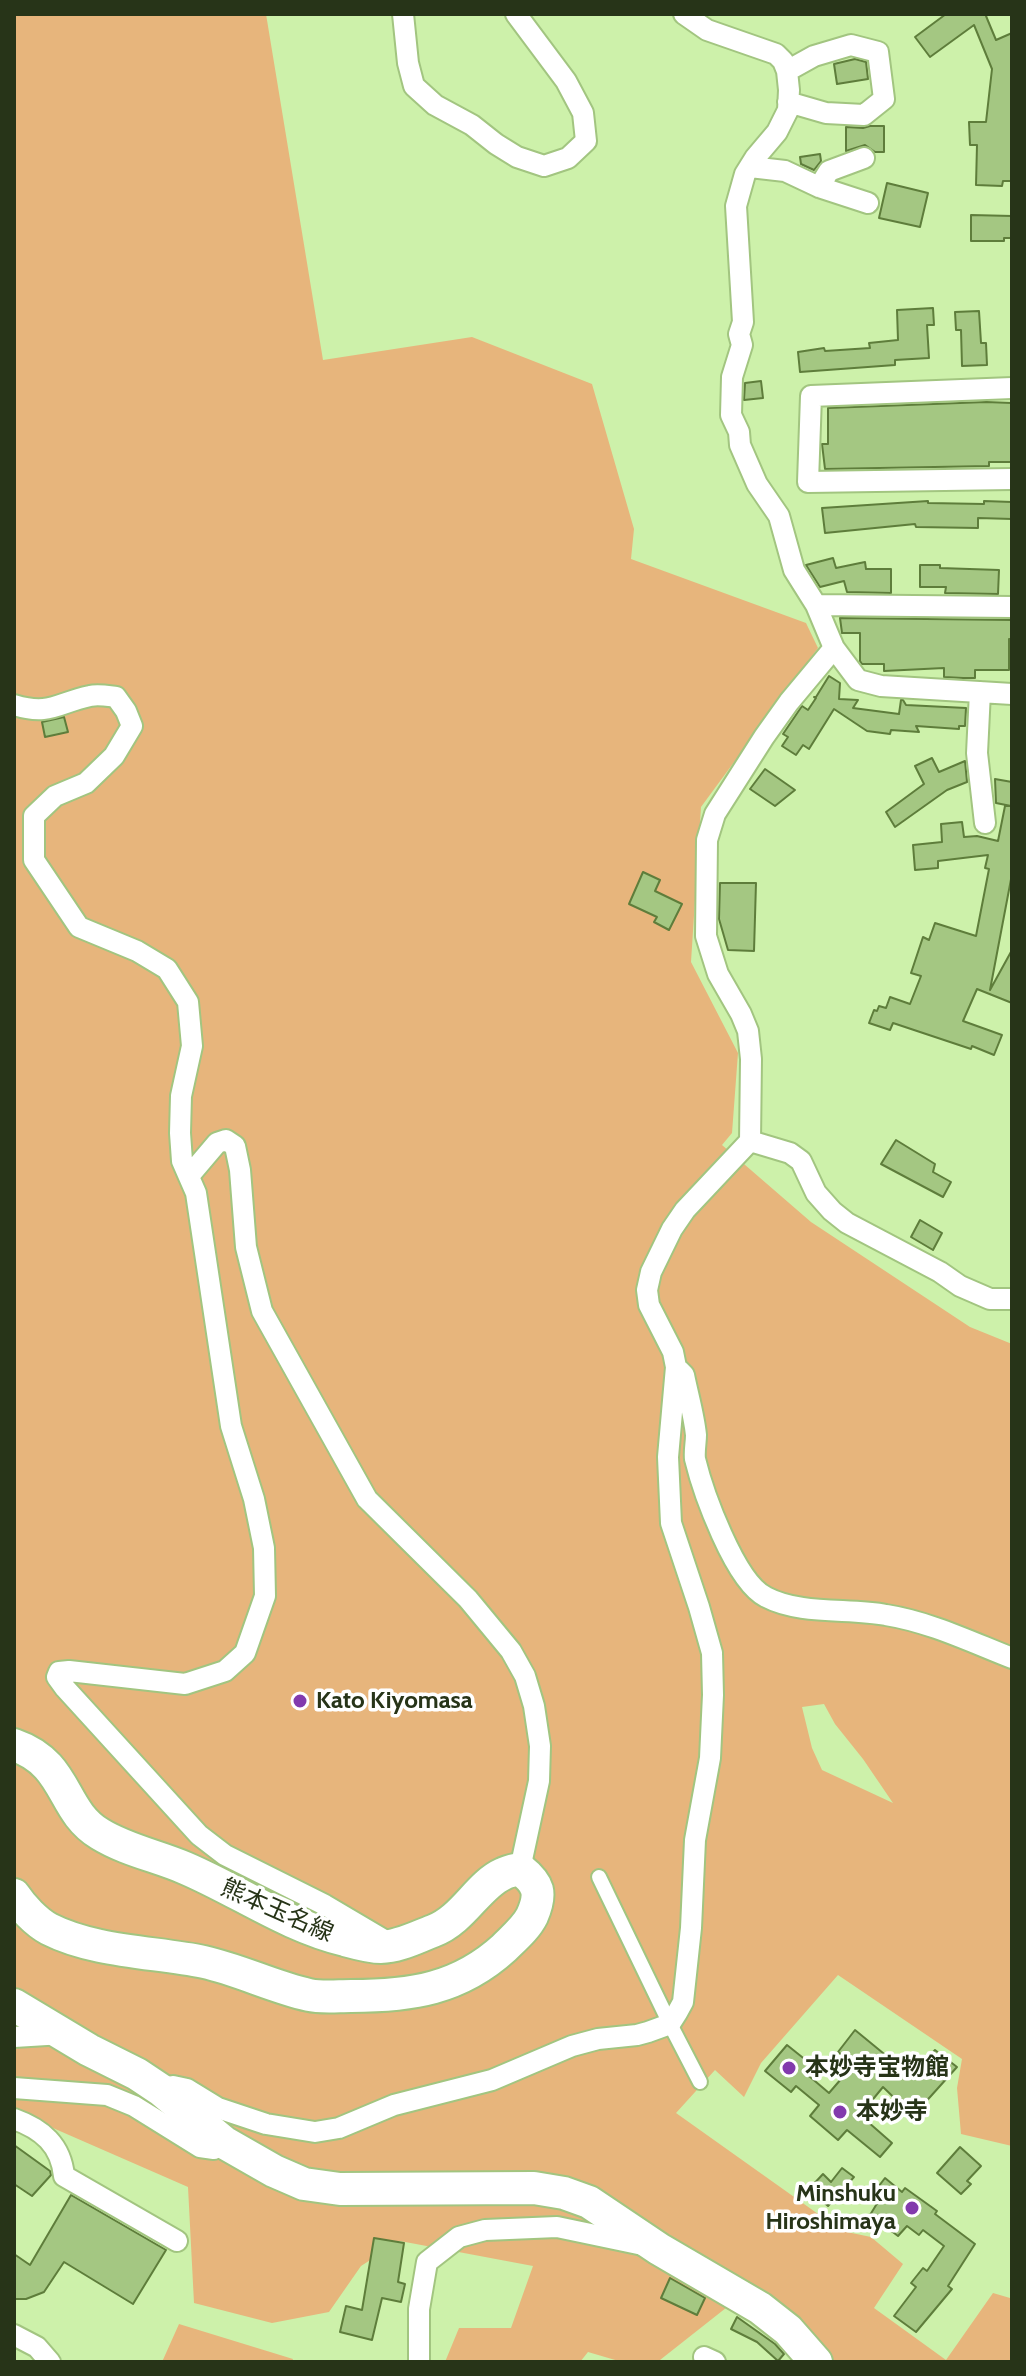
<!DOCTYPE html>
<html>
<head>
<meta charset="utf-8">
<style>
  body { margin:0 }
  #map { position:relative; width:1026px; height:2376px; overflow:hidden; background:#cdf1aa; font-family:Cabin,sans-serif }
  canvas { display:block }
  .frame { position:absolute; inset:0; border:16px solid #273418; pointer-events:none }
</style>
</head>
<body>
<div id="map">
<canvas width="1026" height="2376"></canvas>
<div class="frame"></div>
</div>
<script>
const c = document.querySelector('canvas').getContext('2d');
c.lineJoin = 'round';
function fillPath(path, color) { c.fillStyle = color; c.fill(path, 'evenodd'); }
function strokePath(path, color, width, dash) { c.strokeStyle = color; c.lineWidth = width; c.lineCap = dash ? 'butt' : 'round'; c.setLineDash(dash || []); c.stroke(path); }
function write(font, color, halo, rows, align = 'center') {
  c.font = font + ' Cabin,"Noto Sans JP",sans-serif'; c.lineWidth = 7; c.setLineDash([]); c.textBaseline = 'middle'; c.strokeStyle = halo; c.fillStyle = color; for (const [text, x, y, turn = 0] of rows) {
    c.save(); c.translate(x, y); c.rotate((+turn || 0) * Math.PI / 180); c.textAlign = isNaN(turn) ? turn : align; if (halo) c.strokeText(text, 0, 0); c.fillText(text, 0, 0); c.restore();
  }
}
fillPath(new Path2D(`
  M14 14H266L323 360 472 337 592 384 634 529 631 559 806 623 818 648 701 807 691 962 738 1053 732 1133 722 1145 811 1222 970 1327 1012 1344V2146L961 2134 957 2088 962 2059 838 1975 761 2063 744 2097 715 2070 676 2113 842 2231 871 2237 903 2264 874 2308 946 2360 993 2293 1010 2298 1012 2296V2362H795L750 2289 660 2360V2362H622L588 2352 580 2362H445L459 2328H511L533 2266 400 2241 361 2266 329 2312 272 2323 194 2303 188 2187 14 2111ZM824 1704 835 1724 863 1759 893 1803 822 1770 812 1748 802 1707Z
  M179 2324 293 2359 292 2362H162Z`), '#e7b57c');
const building = new Path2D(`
  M946 14H988L986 16 996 40 1012 33V181H1003L1002 186 976 185 977 145H970L969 122H986L992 69 974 25 930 57 915 37Z
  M855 59 866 62 868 79 837 84 834 64Z
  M870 126H884V152H875L865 145 846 151V127L863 128Z
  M820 154 821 161 814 170 801 164 800 157Z
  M887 183 928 193 920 227 879 218Z
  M971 215 1012 216V238H1004V241H971Z
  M933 308 934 325H927L929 358 895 360V365L800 372 798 352 824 348 825 351 870 348 869 343 898 340 897 310Z
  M979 311 981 343H986L987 365 962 366 961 330H956L955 312Z
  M761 381 763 398 744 400 745 383Z
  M986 402 1012 403V462H989V466L825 469 822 444H828V408Z
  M928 501V503L984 504V501L1012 502V519L978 518V528L916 527 915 524 825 533 822 508Z
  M833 558 836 568 865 562 866 569H891V593L847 592 844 581 820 587 806 565Z
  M920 565H940V568L999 570 998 594 945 593 946 587H920Z
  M840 618 1012 620V639H1009V670H975V678H963L944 677V668L884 671V664H862L860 661V633H842Z
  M829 676 840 683 839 699 858 700 853 708 899 714 901 700H903L906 705 966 708 965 726H959V729L916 726 919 732 891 730 890 734 867 731 834 709 809 749 803 745 796 755 782 746 788 737 783 734 802 706 808 710 816 698 814 697H816Z
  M64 717 68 732 45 737 42 722Z
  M932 758 939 772 965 761 967 782 947 790 895 827 886 812 924 784 915 766Z
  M765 769 795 790 775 806 750 789Z
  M995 779 1012 782V874L990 990 1012 950V1003L977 989 963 1021 1002 1035 994 1055 972 1046 971 1049 893 1023 890 1030 869 1023 874 1010 877 1011 879 1006 886 1008 890 997 910 1004 921 976 911 973 923 937 929 940 935 923 976 936 989 869 985 868 988 855 938 861V868L915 870 913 845 942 842 941 824 962 822 964 837 977 836 998 841 1005 806H1011L996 803Z
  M643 872 660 880 655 891 682 904 669 930 654 922 657 917 629 904Z
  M720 883H756L754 951 728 950 719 919Z
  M896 1140 935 1164 933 1172 951 1182 943 1197 881 1164Z
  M920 1220 942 1233 933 1250 911 1237Z
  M855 2030 911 2076 935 2050 957 2067 913 2116 883 2087 860 2115 892 2143 880 2157 847 2130 838 2140 810 2116 819 2105 796 2086 791 2092 765 2071 787 2045 812 2065 807 2072 810 2074 809 2076 829 2093 854 2064 838 2052Z
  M14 2145 50 2171 51 2175 32 2196 14 2184Z
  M960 2147 981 2166 967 2181 971 2184 961 2194 937 2173Z
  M842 2168 854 2177 828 2206 809 2189 823 2174 831 2182Z
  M885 2178 902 2192 905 2188 937 2211 935 2214 975 2244 948 2286 952 2289 916 2332 894 2316 916 2287 911 2283 923 2268 927 2271 944 2246 923 2230 919 2235 907 2226 898 2236 870 2215 881 2197 875 2191Z
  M71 2195 166 2250 133 2304 64 2262 44 2292 26 2299H14V2254L30 2265Z
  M374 2238 404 2243 398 2282 405 2284 401 2302 382 2298 372 2340 340 2332 346 2306 362 2310Z
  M670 2278 705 2298 697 2315 661 2298Z
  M737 2317 775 2344 784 2354 778 2361 757 2342 731 2329Z`);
fillPath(building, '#a4c782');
strokePath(building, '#5e7d3b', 2);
const pedestrian = new Path2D(`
  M599 1877 670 2024 700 2082`);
const minor = new Path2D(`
  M403 14 408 63 414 86 435 105 472 125 496 144 517 157 544 166 568 158 586 141 583 113 566 81 516 14
  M684 14 707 30 776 54 783 61 787 71 789 90 788 110 777 132 755 158 745 174 736 206 743 322 739 334 742 345 732 377 731 415 739 432 740 445 757 484 779 516 794 570 816 605 834 648 858 680 881 686 1012 694
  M787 71 814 56 851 45 878 52 884 99 864 115 826 113 788 102
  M750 167 785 171 819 187 868 203
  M819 187 829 171 864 158
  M1012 388 811 396 808 482 1012 479
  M816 605 1012 607
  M980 692 977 753 985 823
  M14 705C50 716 57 703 90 696 98 694 108 696 116 697L126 711 132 726 114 756 86 783 55 796 34 816V860L79 927 137 951 167 969 188 1002 192 1046 181 1096 180 1133 182 1161 196 1193 231 1426 254 1499 264 1548 265 1596 245 1653 225 1671 185 1684 69 1671 59 1672 57 1677 65 1688 199 1835 225 1855 325 1905 386 1941
  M750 1141 790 1153 801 1161 816 1193 832 1211 847 1223 940 1272 960 1286 990 1299H1012
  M189 1176 217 1143 226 1140 235 1146 240 1170 246 1247 262 1311 367 1499 468 1599 511 1651 525 1676 534 1706 540 1746 539 1781 520 1869
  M679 1370 684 1375C688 1395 694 1415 696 1435 696 1443 694 1451 695 1459 703 1492 735 1582 766 1597 800 1615 849 1608 886 1615 930 1622 971 1642 1012 1658
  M14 2037 63 2034
  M14 2088 107 2095 134 2106 200 2147 214 2149 225 2143
  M161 2090 173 2086 187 2089 218 2108 266 2124 315 2132 339 2128 394 2105 492 2080 572 2046 598 2039 637 2035 648 2032 670 2024 677 2013 683 2002 691 1928 695 1840 710 1758 713 1695 712 1653 699 1607 671 1523 668 1457 676 1367 673 1352 649 1305 647 1290 651 1272 672 1229 685 1210 750 1141 751 1059 748 1031 741 1014 718 974 706 936 707 840 715 814 764 737 789 702 834 648
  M14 2119C42 2129 61 2145 64 2176L177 2241
  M14 2335 37 2347 50 2362
  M704 2357 715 2362
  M419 2362V2309L427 2262 459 2237 485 2230 557 2227 643 2245`);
const primary = new Path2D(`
  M14 1745C69 1764 60 1810 100 1834 126 1850 157 1856 185 1868 239 1891 287 1926 345 1940 356 1943 369 1947 381 1947 398 1947 417 1937 433 1931 463 1920 478 1885 503 1874 508 1871 515 1870 520 1869 539 1884 542 1893 532 1916 526 1928 514 1938 504 1948 459 1989 411 1996 351 1996 338 1996 322 1998 309 1995 273 1987 240 1970 204 1962 155 1952 94 1952 49 1929 36 1922 22 1907 14 1895
  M14 2005 89 2050 137 2074 161 2090 225 2143 274 2171 304 2184 340 2189 534 2188 564 2193 589 2202 659 2249 760 2308 788 2330 816 2362`);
strokePath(pedestrian, '#a2c580', 18);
strokePath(minor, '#a2c580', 24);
strokePath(primary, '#a2c580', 36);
strokePath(pedestrian, '#fff', 14);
strokePath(minor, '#fff', 20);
strokePath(primary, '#fff', 32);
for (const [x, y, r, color] of [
  [300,1701,8,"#823aad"],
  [789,2068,8,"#823aad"],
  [840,2112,8,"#823aad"],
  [912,2208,8,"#823aad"]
]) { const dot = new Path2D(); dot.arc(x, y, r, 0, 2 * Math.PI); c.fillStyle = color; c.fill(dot); strokePath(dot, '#fff', 3); }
write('bold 24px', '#273418', '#fff', [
  ["Kato Kiyomasa",316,1701],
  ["本妙寺宝物館",805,2068],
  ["本妙寺",856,2112],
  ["Minshuku",896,2194,"right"],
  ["Hiroshimaya",896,2222,"right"]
], 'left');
write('24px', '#273418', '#fff', [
  ["熊本玉名線",277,1911,24]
]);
</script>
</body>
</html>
